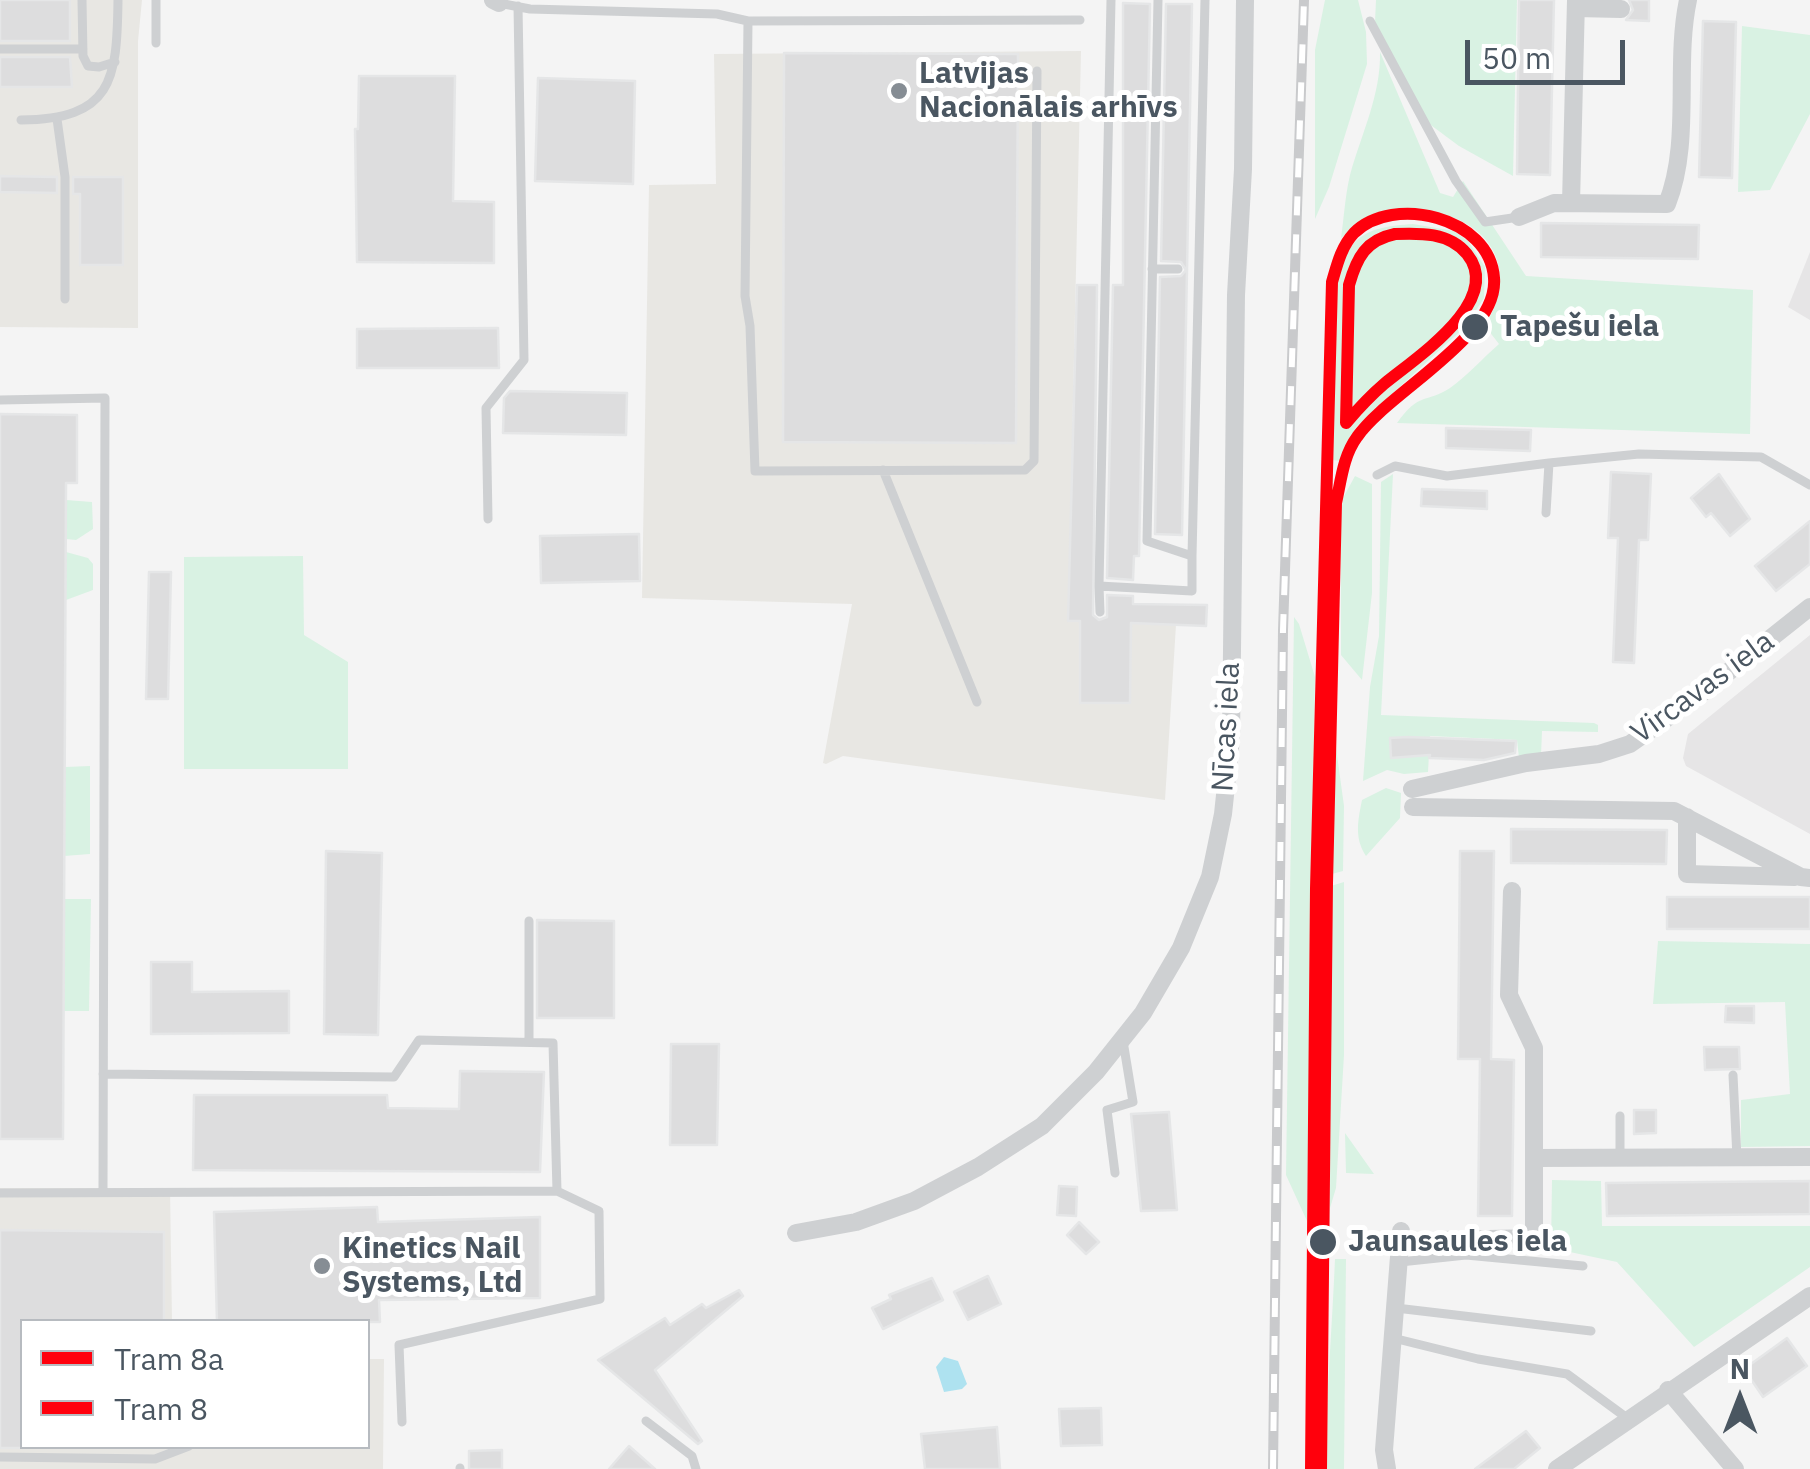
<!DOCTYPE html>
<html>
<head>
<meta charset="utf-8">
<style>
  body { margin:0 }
  #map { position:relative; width:1810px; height:1469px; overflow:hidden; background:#f4f4f4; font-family:"IBM Plex Sans",sans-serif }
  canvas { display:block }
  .legend { position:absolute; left:20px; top:1319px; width:350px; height:130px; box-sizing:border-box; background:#fff; border:2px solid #b7bbc0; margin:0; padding:12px 18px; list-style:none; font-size:30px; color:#4a5661 }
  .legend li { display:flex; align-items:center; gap:20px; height:50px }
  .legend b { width:50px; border:2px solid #b7bbc0 }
  .north { position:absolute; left:1690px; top:1349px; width:100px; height:100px; -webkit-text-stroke:8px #fff; paint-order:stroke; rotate:0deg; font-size:28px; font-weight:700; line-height:40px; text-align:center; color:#4a5661 }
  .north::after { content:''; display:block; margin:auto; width:35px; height:45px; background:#4a5661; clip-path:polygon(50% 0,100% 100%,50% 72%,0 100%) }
  .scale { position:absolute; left:1465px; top:40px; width:160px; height:45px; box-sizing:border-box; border:5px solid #4a5661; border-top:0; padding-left:12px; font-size:30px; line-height:35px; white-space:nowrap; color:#4a5661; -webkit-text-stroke:8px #fff; paint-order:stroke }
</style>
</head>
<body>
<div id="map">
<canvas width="1810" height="1469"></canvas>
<ul class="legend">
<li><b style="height:12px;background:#ff000c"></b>Tram 8a</li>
<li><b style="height:12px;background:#ff000c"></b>Tram 8</li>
</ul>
<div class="north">N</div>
<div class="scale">50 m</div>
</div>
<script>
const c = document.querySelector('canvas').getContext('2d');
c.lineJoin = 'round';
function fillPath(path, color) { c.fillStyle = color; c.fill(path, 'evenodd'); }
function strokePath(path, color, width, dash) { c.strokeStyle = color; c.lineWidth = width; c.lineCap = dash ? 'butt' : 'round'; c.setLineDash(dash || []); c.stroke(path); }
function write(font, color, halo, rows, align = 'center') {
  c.font = font + ' "IBM Plex Sans",sans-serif'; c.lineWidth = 10; c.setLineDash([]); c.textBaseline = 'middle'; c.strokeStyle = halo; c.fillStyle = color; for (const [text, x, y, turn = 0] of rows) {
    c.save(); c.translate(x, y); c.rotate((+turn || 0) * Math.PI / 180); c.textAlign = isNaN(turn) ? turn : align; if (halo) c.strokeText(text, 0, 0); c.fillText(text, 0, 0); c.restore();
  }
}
fillPath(new Path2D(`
  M0 0H142L138 41V328L0 327Z
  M1081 51 1068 620 1176 625 1165 800 843 756 826 764 823 763 852 604 642 598 649 185 716 184 714 54Z
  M0 1188H170L172 1321 22 1322V1446H368V1359H384L383 1469H0Z`), '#e8e7e3');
fillPath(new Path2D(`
  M1810 252V320L1788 307Z
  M1810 635V834L1686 766 1683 758 1688 734Z`), '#e6e5e6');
fillPath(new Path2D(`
  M1325 0H1358L1366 32 1367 64 1329 187 1315 219V50Z
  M1376 0H1517L1513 176 1459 146 1428 123 1375 22Z
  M1742 26 1810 35V114L1770 190 1738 192Z
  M1380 52 1440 193 1453 197 1463 181 1526 276 1753 290 1750 434 1397 423C1420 391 1425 404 1450 388 1467 376 1483 358 1499 344L1485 326C1523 264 1485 215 1418 210 1400 209 1381 210 1365 219 1356 223 1348 232 1341 238 1344 218 1345 196 1350 175 1361 135 1381 95 1380 52Z
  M1413 224 1454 231 1468 241 1485 267 1484 298 1466 326 1356 427 1341 461 1333 460 1336 285C1347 236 1365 227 1413 224Z
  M1393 474 1381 715 1594 723 1598 725V732L1542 731 1541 756 1519 758 1517 740 1430 736 1428 772 1404 774 1387 770 1363 781 1370 687 1379 636 1381 482Z
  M1355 476 1372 484V593L1362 680 1341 655V514L1343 498Z
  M66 500 92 502 93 529 76 540 66 539Z
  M66 552 88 558 93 564V590L66 600Z
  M303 556 304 635 348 662V769H184V557Z
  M1294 617 1299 624 1315 677 1307 1221 1286 1175Z
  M1334 733 1344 806 1343 871 1332 874Z
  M90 766V854L64 856 65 767Z
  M1386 788 1401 793 1400 818 1366 856C1354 838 1358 820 1362 800Z
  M1344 882V1055L1336 1188 1330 1208 1331 886Z
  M64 899H91L89 1011H63Z
  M1658 941 1810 944V1146L1741 1147V1100L1790 1094 1785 1002 1653 1004Z
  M1345 1133 1374 1174 1346 1173Z
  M1552 1180 1601 1181 1602 1226H1810V1267L1694 1347 1617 1262 1551 1248Z
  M1335 1259H1346L1344 1469H1325C1326 1398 1332 1330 1335 1259Z`), '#d9f2e3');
fillPath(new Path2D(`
  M944 1357 958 1361 967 1384 962 1389 944 1392 936 1367Z`), '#aee2f0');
const building = new Path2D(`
  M0 0H70V41H0Z
  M1519 0H1554L1550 175 1517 174Z
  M1629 0H1649V21L1626 20 1633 10Z
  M1123 3 1150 4 1139 556H1134L1133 580 1107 578 1113 285H1123Z
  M1166 4H1192L1182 535 1155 534 1160 277 1181 276 1186 270 1181 262 1161 261Z
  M1703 21 1736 22 1732 178 1699 177Z
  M784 53 1018 54 1016 443 783 442Z
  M0 57H70L72 87H0Z
  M359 76H455L453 201 494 202V263L357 262 355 129H358Z
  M538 78 635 81 633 184 535 181Z
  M0 176 57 177V193L0 192Z
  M73 177H123V265H80V194H73Z
  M1541 223 1699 225 1698 259 1541 257Z
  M1077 285H1097L1093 615 1099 620 1107 617V595L1133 596V604L1207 605 1206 626 1131 623 1130 703H1080V621H1068Z
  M498 328 499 368H357V329Z
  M510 391 627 393 626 435 503 433 504 398Z
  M0 414 77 415V483H66L63 1139H0Z
  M1446 428 1531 430 1530 451 1446 448Z
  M1611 472 1651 474 1648 540H1639L1634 663 1613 662 1618 538H1608Z
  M1719 474 1750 519 1730 536 1711 513 1706 517 1691 498Z
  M1422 489 1487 491V509L1421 506Z
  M1810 521V564L1776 591 1755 566Z
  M639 534 640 581 541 583 540 536Z
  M149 572H171L168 699H146Z
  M1407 737 1516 741 1515 753 1484 760 1429 758 1430 755 1391 758 1390 738Z
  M1511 829 1667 830 1666 864 1511 863Z
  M326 851 382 853 378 1035 324 1034Z
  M1460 851H1494L1491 1059 1514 1060 1512 1216H1478L1480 1059H1458Z
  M1667 897H1810V929H1667Z
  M537 920 614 921V1018H537Z
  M151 962H192V992L289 991V1033L151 1034Z
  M1726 1006H1754V1023L1725 1022Z
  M671 1044H719L717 1145H670Z
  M1704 1047H1739L1740 1069 1705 1070Z
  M460 1071 544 1072 540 1172 193 1170 194 1095H387L388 1108 459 1109Z
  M1634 1110H1656V1133L1634 1134Z
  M1169 1112 1177 1210 1141 1211 1131 1114Z
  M1810 1181V1214L1607 1216 1606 1183Z
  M1059 1186 1077 1187 1076 1216 1057 1215Z
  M377 1207 378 1222 540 1217V1298L379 1300 380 1322H217L214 1212Z
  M1079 1222 1099 1242 1086 1254 1067 1235Z
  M0 1230 164 1232V1322H22V1448H0Z
  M988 1276 1001 1304 968 1320 954 1292Z
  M932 1278 943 1300 883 1329 872 1308 891 1299 889 1295Z
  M739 1290 743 1296 655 1370 702 1441 698 1444 598 1360 665 1318 670 1325 702 1304 706 1308Z
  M1787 1338 1807 1366 1763 1397 1744 1369Z
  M1101 1408 1102 1445 1061 1446 1059 1409Z
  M997 1427 1000 1469H925L921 1434Z
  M1526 1431 1540 1448 1514 1469H1475Z
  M629 1446 655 1469H609Z
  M502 1450V1469H469V1451Z`);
fillPath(building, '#ddddde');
strokePath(building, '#e5e6e7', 2.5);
strokePath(new Path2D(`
  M82 0 83 56 88 66 99 67 115 62
  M156 0V43
  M499 3 530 9 717 14 748 21 1080 20
  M748 21 745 296 750 326 755 471 1025 470 1034 461 1037 71
  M1370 21 1456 181 1485 222 1519 217
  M1 49H83
  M57 119 65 177V299
  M21 120C112 119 117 81 118 0
  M1152 269H1178
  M0 400 105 398 103 1192
  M883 470 977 702
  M1377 475 1395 466 1447 476 1549 463
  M1546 513 1549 463 1639 454 1761 457 1810 485
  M488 519 486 408 524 360 518 6
  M1192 556 1205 0
  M1099 586 1111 0
  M1100 612 1099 586 1192 591V556L1147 541 1158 0
  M529 1042V921
  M103 1074 394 1077 419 1040 553 1043 557 1191
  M1733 1075 1737 1158
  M1620 1116V1158
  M1115 1173 1107 1110 1133 1102 1123 1041
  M0 1193 557 1191 599 1211 600 1299 399 1345 402 1422
  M1401 1250 1443 1240
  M1400 1262 1466 1255 1583 1266
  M1396 1308 1591 1331
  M1393 1338 1478 1359 1567 1374 1627 1418
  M646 1421 692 1456 696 1469
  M0 1457 155 1459 189 1446
  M460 1468V1469`), '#ced0d2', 9);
strokePath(new Path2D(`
  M493 0 499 3
  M1576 8 1621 9
  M1571 203 1576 0
  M1519 217 1554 203 1667 204C1692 141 1674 66 1688 0
  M1412 789 1526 763 1599 754 1630 744 1698 696 1810 607
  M1413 807 1674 811 1801 877 1810 878
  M1687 817V874L1795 877
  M1512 891 1509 995 1534 1048V1158L1810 1157
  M796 1233 856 1222 914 1201 978 1167 1042 1126 1096 1072 1143 1013 1181 948 1210 877 1223 814 1231 739 1236 295 1243 169 1245 0
  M1443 1240 1534 1238V1158
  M1668 1390 1735 1469
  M1387 1469 1384 1450 1401 1231
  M1557 1469 1810 1296`), '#ced0d2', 18);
const rail = new Path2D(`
  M1273 1469 1283 630 1304 0`);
strokePath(rail, '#c9cacc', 10);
strokePath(rail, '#fff', 6, [19]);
strokePath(new Path2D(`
  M1311 1469 1316 888 1332 282C1337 265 1341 247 1354 233 1393 194 1490 217 1494 278 1499 337 1388 392 1357 437 1343 456 1341 481 1336 503L1327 883 1321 1469`), '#ff000c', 12);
strokePath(new Path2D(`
  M1395 234C1420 233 1449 232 1467 254 1505 301 1414 359 1384 384 1370 396 1358 409 1346 423L1349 285C1357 257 1366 240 1395 234Z`), '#ff000c', 12);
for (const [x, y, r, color] of [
  [899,91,10,"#868d94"],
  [1475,327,15,"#4a5661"],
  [1323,1242,15,"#4a5661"],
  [322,1266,10,"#868d94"]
]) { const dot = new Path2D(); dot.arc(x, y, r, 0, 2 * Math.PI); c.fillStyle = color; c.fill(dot); strokePath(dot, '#fff', 4); }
write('bold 30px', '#4a5661', '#fff', [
  ["Latvijas",919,74],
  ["Nacionālais arhīvs",919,108],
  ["Kinetics Nail",342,1249],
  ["Systems, Ltd",342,1283]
], 'left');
write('bold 30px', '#4a5661', '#fff', [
  ["Tapešu iela",1500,327],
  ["Jaunsaules iela",1348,1242]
], 'left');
write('30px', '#4a5661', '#fff', [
  ["Vircavas iela",1703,688,-36],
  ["Nīcas iela",1227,727,-87]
]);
</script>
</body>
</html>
